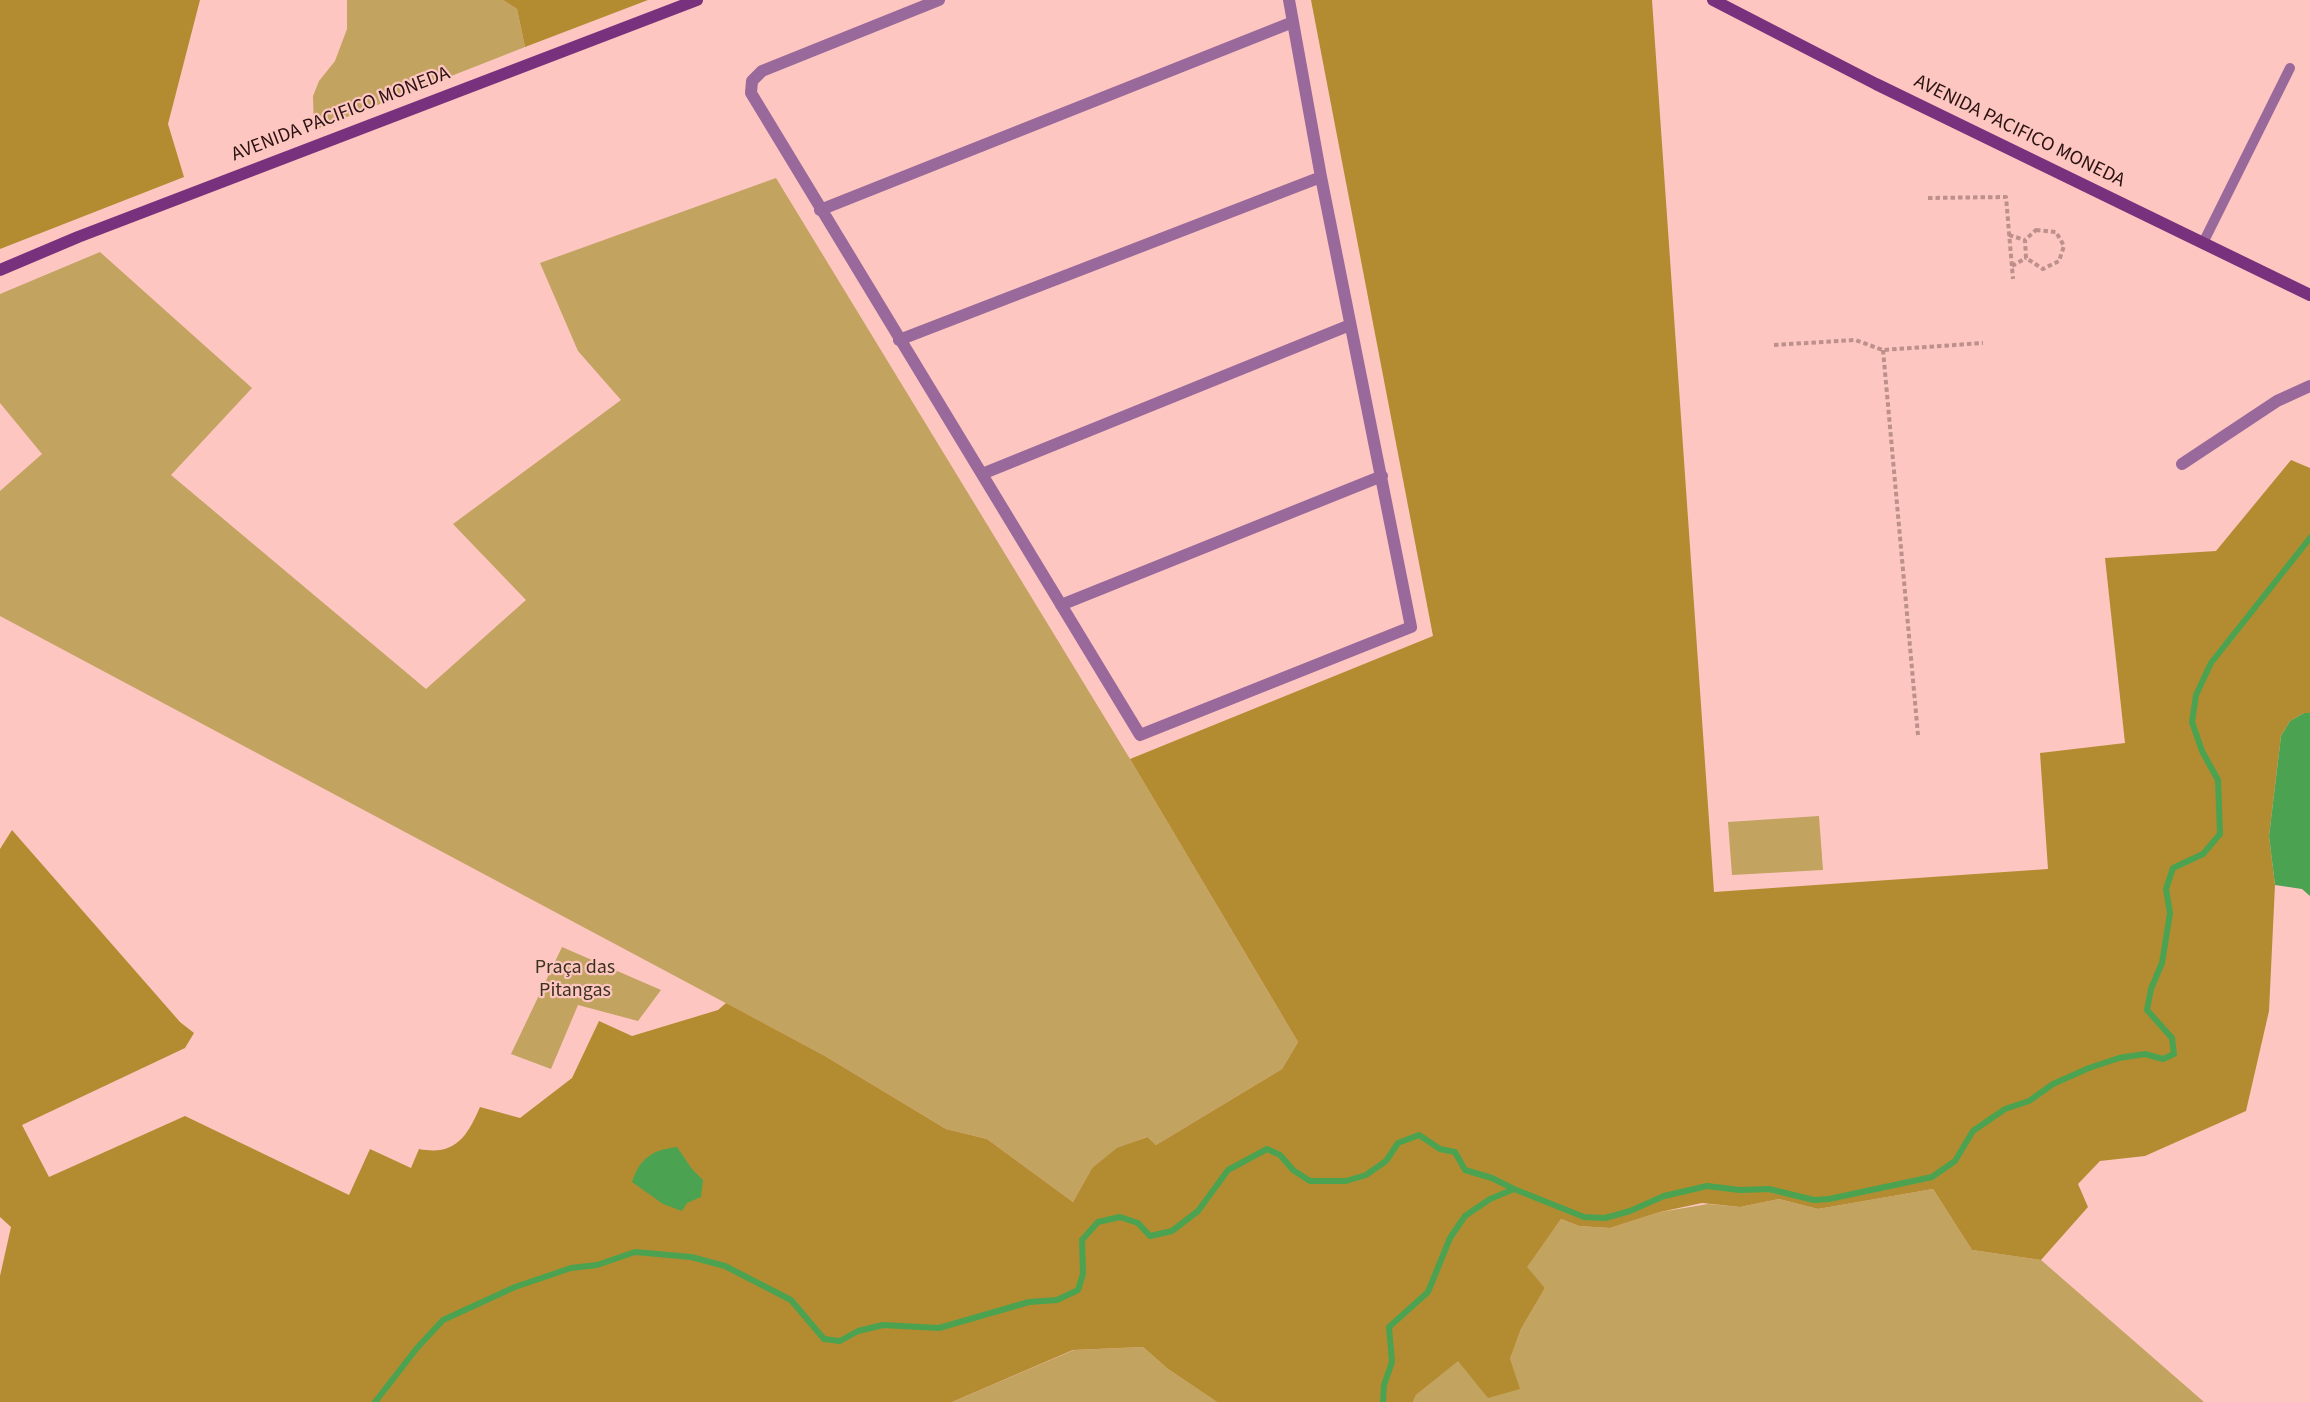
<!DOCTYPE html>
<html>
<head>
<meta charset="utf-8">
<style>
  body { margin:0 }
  canvas { display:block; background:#fdc6c1 }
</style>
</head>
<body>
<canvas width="2310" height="1402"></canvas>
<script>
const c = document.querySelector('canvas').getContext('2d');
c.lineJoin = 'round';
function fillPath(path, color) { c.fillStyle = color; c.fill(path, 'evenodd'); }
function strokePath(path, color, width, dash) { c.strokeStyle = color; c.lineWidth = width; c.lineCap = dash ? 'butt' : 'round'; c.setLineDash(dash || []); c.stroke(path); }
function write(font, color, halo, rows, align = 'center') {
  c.font = font + ' "Source Sans 3",sans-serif'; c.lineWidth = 4.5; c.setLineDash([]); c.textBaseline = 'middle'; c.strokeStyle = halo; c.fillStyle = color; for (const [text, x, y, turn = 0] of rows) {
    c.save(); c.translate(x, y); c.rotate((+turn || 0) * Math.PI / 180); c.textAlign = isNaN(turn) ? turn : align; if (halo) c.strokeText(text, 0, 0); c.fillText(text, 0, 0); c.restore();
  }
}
fillPath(new Path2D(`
  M347 0H503L517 9 525 47 314 130 313 96 319 81 335 61 347 29Z
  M776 178 1130 759 1298 1042 1282 1069 1156 1145 1146 1137 1117 1149 1092 1168 1073 1202 987 1139 946 1129 825 1056 0 616V491L42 454 0 403V294L100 252 252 388 171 475 426 689 526 600 453 524 621 400 578 351 540 263Z
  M1819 816 1823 870 1732 875 1728 822Z
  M562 947 661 990 638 1021 578 1005 551 1069 511 1054Z
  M1933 1189 1972 1250 2041 1260 2204 1402H1413L1416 1395 1458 1360 1510 1359 1521 1329 1545 1288 1526 1267 1561 1219 1579 1226 1610 1228 1660 1212 1708 1204 1740 1207 1779 1199 1818 1209Z
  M1143 1347 1168 1369 1217 1402H952L1074 1350Z`), '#c2a360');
fillPath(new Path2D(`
  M0 0H200L168 124 184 177 0 249Z
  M503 0H648L525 47 517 9Z
  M1311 0H1652L1714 892 2048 869 2040 753 2125 743 2105 558 2216 551 2291 460 2310 468V713H2304L2290 721 2281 736 2269 836 2275 885 2269 1011 2246 1111 2145 1156 2100 1161 2078 1184 2088 1207 2041 1260 1972 1250 1933 1189 1818 1209 1779 1199 1740 1207 1702 1203 1660 1212 1610 1228 1579 1226 1561 1219 1527 1267 1545 1288 1521 1329 1510 1359 1520 1389 1488 1398 1458 1361 1416 1395 1413 1402H1217L1168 1369 1143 1347 1073 1350 952 1402H0V1276L11 1227 0 1217V849L12 830 180 1022 194 1033 185 1048 22 1125 49 1177 185 1116 349 1195 370 1149 411 1168 419 1149C455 1156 467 1137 480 1107L520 1118 572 1078 599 1021 632 1036 718 1010 726 1003 825 1056 946 1129 987 1139 1073 1202 1092 1168 1117 1148 1147 1137 1156 1145 1282 1069 1298 1042 1130 759 1433 636Z`), '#b38c31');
fillPath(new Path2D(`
  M2304 713H2310V896L2302 889 2275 885 2269 836 2281 736 2290 721Z
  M677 1147 692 1169 703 1180 701 1197 687 1203 682 1211 663 1204 632 1182C640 1158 652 1150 677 1147Z`), '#4ba351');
strokePath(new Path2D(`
  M375 1402 417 1348 443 1320 515 1287 571 1268 597 1265 635 1252 691 1257 725 1266 791 1300 824 1339 840 1341 858 1331 883 1325 939 1328 1029 1302 1057 1300 1078 1290 1083 1274 1082 1240 1098 1222 1120 1217 1138 1223 1150 1236 1172 1231 1198 1211 1228 1170 1267 1149 1280 1155 1293 1170 1310 1181H1346L1366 1175 1386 1161 1398 1143 1419 1135 1440 1149 1455 1152 1465 1170 1492 1178 1514 1189 1584 1217 1605 1218 1630 1211 1664 1196 1707 1186 1740 1190 1769 1189 1814 1200 1829 1199 1932 1177 1955 1161 1973 1131 2005 1109 2029 1101 2053 1084 2089 1068 2119 1058 2145 1054 2163 1059 2174 1054 2172 1038 2147 1010 2151 989 2162 963 2170 913 2166 889 2173 868 2203 854 2220 834 2218 780 2202 751 2192 722 2196 695 2211 663 2310 538
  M1383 1402 1384 1385 1392 1362 1389 1327 1428 1292 1450 1238 1465 1216 1490 1199 1514 1189`), '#4ba351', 6);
strokePath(new Path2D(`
  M1928 198 2006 197 2013 279
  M2036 230 2056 232 2064 246 2059 261 2043 269 2026 258 2025 240Z
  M2009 235 2025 240
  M2012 266 2026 258
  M1774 345 1855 340 1883 350 1983 343
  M1883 350 1918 735`), '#bd908c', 4, [4.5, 3]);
strokePath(new Path2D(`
  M2203 243 2290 68`), '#99699b', 10);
strokePath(new Path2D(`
  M939 0 762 71 752 81 751 93 1140 735 1411 627 1321 177 1289 0
  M820 210 1293 22
  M899 340 1321 177
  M2182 464 2277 401 2310 386
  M982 474 1350 325
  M1061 605 1382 476`), '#99699b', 12);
strokePath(new Path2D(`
  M1713 0 1876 84 2310 295
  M0 270 78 237 697 0`), '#78327d', 12);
write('20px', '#2a1211', '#fdc6c1', [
  ["AVENIDA PACIFICO MONEDA",341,115,-21],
  ["AVENIDA PACIFICO MONEDA",2019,132,26]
]);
write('20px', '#3b321e', '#fdc6c1', [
  ["Praça das",575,969],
  ["Pitangas",575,992]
]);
</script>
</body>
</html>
